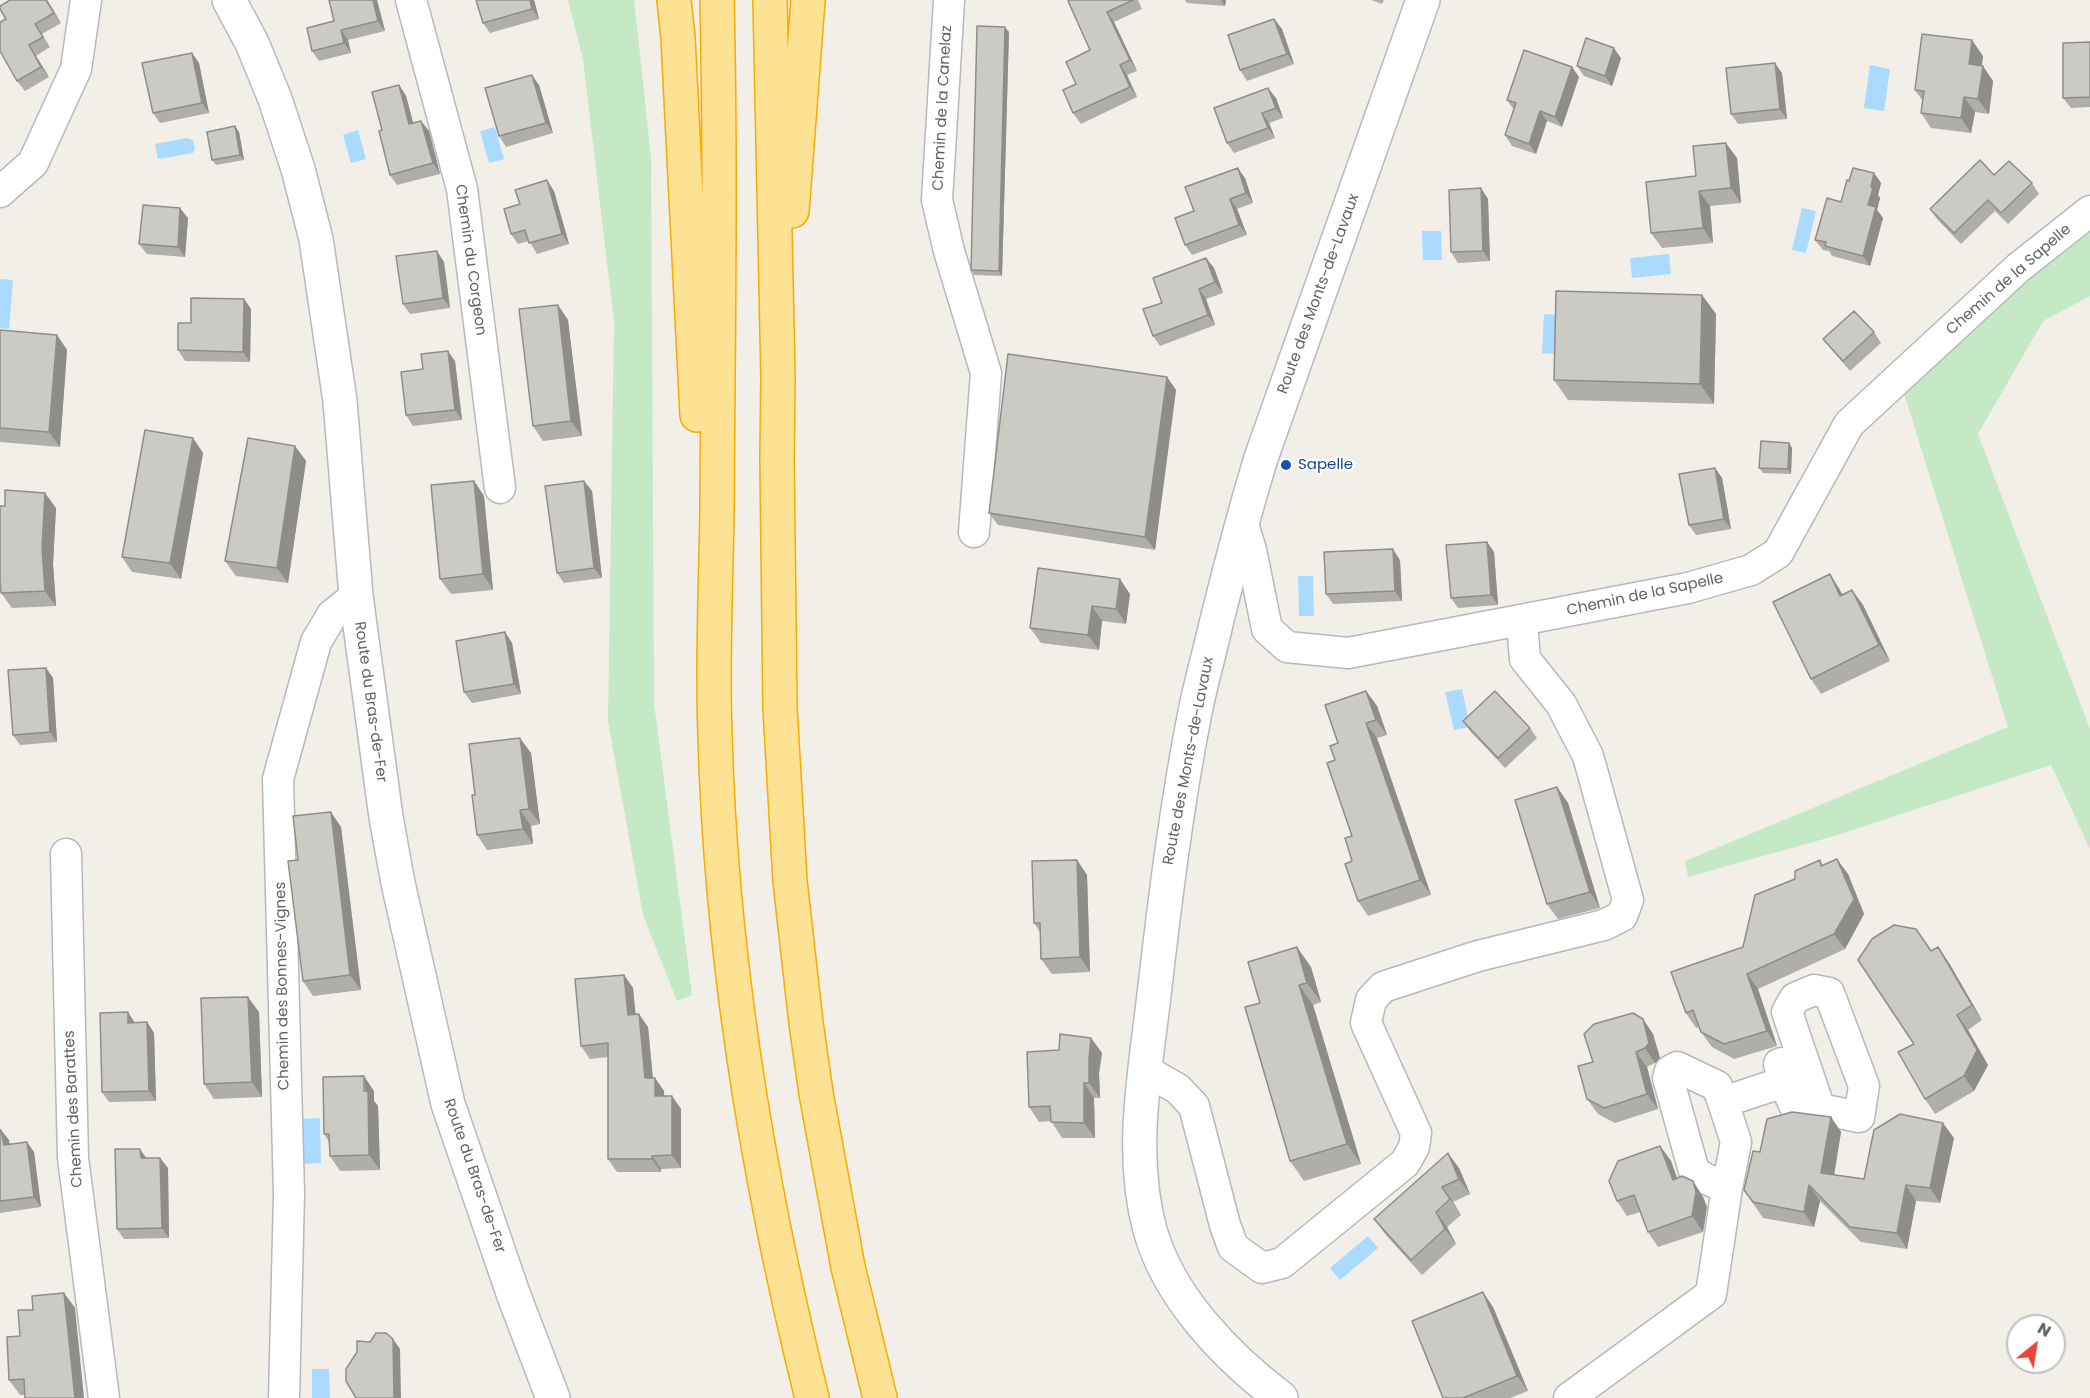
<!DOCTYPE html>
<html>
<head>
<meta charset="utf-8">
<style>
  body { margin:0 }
  #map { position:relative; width:2090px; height:1398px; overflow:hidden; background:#f1efe8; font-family:Poppins,sans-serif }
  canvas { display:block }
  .north { position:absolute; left:2006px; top:1314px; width:60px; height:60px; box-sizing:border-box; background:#fff; border:2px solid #bfc1c3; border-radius:50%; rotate:30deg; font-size:16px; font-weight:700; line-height:24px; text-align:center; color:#5f6368 }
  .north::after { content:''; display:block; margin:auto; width:21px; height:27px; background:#ea4335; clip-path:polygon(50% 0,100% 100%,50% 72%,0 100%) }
</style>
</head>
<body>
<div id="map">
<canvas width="2090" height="1398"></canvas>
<div class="north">N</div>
</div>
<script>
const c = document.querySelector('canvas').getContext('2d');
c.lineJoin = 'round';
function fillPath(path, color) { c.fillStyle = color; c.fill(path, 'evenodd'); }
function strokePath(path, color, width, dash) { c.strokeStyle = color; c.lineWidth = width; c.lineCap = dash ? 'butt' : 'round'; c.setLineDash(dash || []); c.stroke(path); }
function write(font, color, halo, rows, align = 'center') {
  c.font = font + ' Poppins,sans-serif'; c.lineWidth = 4.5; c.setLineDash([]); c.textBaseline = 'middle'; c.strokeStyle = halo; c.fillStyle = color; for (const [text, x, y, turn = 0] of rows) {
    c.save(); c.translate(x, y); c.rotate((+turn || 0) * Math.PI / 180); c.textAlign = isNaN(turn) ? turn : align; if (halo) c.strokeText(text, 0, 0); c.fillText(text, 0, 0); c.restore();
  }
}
fillPath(new Path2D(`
  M568 0H634L651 157 654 703 692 995 677 1001 643 915 608 721 614 322 583 59Z
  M2090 219V296L2043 321 1978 434 2090 729V849L2051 765 1831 837 1688 877 1685 861 2008 727 1902 387Z`), '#c5e8c5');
fillPath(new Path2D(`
  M1870 65 1890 69 1884 111 1864 108Z
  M495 127 504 159 489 163 480 131Z
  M358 130 366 159 351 163 343 135Z
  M187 138 193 140 195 148 193 153 158 159 155 144Z
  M1802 208 1816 211 1806 253 1792 250Z
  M1422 231H1441L1442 260H1423Z
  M1669 254 1671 274 1632 278 1630 258Z
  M0 279 13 280 9 329 0 328Z
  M1544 314 1558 315 1556 354 1542 353Z
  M1298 576H1313L1314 616H1299Z
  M1462 689 1470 727 1454 730 1445 692Z
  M320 1118 321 1163 303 1164 302 1119Z
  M1368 1236 1378 1248 1340 1280 1330 1268Z
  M312 1369H329L330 1398H312Z`), '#aadaff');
const street = new Path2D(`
  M411 0 462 189 500 488
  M949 0 937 200 949 251 986 373 974 532
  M0 192 33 163 76 69 86 0
  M1242 521 1251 550 1267 629 1287 647 1348 653 1688 588 1751 570 1778 553 1849 424 2018 268 2090 211
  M66 854 73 1158 104 1398
  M1814 990 1829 993 1864 1086 1859 1117 1820 1109 1787 1012 1795 998Z
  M1782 1063 1779 1064 1784 1082 1794 1105 1820 1109
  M1145 1070 1178 1089 1194 1106 1225 1225 1233 1247 1262 1268 1282 1263 1405 1163 1414 1147 1416 1133 1366 1023 1371 1000 1383 987 1478 956 1604 925 1622 916 1628 900 1588 756 1561 704 1525 659 1522 621
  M1723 1102 1717 1086 1677 1067 1670 1071 1668 1078 1694 1171 1704 1178 1727 1188
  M284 1398 289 1194 278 779 316 642 332 615 356 596
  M1569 1398 1711 1294 1727 1188 1736 1142 1723 1102 1784 1082`);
const secondary = new Path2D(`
  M229 0 252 43 275 99 298 169 316 239 340 401 356 596 386 817 398 883 448 1104 514 1296 553 1398
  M1281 1398C1227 1357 1169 1298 1150 1230 1129 1153 1145 1073 1154 995 1165 899 1177 802 1196 707 1202 679 1210 651 1216 624 1230 568 1244 513 1261 458L1423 0`);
const highway = new Path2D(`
  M674 0 678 38 697 415
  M717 0C721 170 718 339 717 509 716 584 712 660 715 735 721 959 758 1181 812 1398
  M770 0 778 377 777 458 780 708 790 881 806 1023 816 1093 848 1267 880 1398
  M792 211 808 0`);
strokePath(street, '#b5b8bc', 33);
strokePath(secondary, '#b6babf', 36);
strokePath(highway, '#f9ab00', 36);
strokePath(street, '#fff', 30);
strokePath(secondary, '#fff', 33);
strokePath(highway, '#fde293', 33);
fillPath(new Path2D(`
  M10 0H47L61 23 42 34 50 47 36 56 49 77 25 91 17 81 6 19Z
  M329 0H377L385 31 348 40 351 53 319 61 312 51 334 21Z
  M534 0 539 19 490 33 483 23Z
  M1070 0H1138L1142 9 1114 22 1137 71 1127 75 1137 97 1081 124 1073 113 1076 84 1090 50Z
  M1185 0H1226L1225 6 1187 3Z
  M1371 0H1384L1382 4Z
  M1274 19 1282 29 1294 64 1247 81 1240 70Z
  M1009 32 1002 276 974 275 971 270Z
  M2090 42V107L2071 108 2063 98Z
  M192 53 199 63 209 113 160 123 153 113Z
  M1983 56 1982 66 1993 81 1989 114 1975 112 1971 133 1931 128 1921 113 1922 100 1915 90Z
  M1621 58 1612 86 1584 76 1577 66Z
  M1572 67 1579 77 1562 127 1547 121 1536 154 1512 146 1505 135 1514 110 1507 100Z
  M1782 73 1787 119 1738 124 1731 114Z
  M399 85 406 96 413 123 421 121 429 131 440 174 397 185 390 175 382 130Z
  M539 85 553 133 506 147 499 136Z
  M1276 98 1283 118 1269 123 1275 138 1234 153 1227 143Z
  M235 126 239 132 244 160 216 165 212 160Z
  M1737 158 1741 203 1710 206 1713 243 1662 248 1651 233 1696 176Z
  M1874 173 1881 183 1878 195 1880 198 1877 210 1883 218 1870 266 1832 256 1829 251 1823 250 1815 240 1841 202Z
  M1994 175 2032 183 2039 194 2008 224 1995 211 1961 244 1937 219 1930 209Z
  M1245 178 1253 203 1237 209 1247 235 1192 255 1185 245 1194 211Z
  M1481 188 1488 199 1490 261 1458 263 1451 252Z
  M554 191 569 244 537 254 529 241 518 244 511 234 520 204Z
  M188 218 185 257 147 254 139 244Z
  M1206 258 1214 268 1223 293 1206 299 1215 325 1160 346 1153 336 1162 303Z
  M444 262 450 308 410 314 403 304Z
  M1702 295 1716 314 1714 404 1568 400 1554 380Z
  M244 299 251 309 250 362 185 361 178 350Z
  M558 305 568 320 582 436 543 441 533 426Z
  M0 330 57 335 67 350 60 447 0 442Z
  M1874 332 1881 343 1850 371 1831 349 1823 339Z
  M455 361 462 420 413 426 406 415 423 369Z
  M1167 377 1176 390 1155 550 998 525 989 513Z
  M193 438 203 453 181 579 132 572 122 557Z
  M1789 443 1792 448 1791 474 1763 473 1759 468Z
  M295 446 306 461 288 583 236 576 225 561Z
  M1715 468 1722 478 1731 529 1696 535 1689 525Z
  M474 481 484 496 493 590 451 594 440 579Z
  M584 481 592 491 602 578 564 583 557 573Z
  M56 508 53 564 56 606 12 608 1 593Z
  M1487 542 1494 552 1498 605 1458 608 1451 598Z
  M1400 560 1402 601 1333 604 1326 594Z
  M1038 568 1130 594 1126 624 1102 621 1099 650 1041 643 1030 628Z
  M1830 574 1842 594 1852 590 1863 605 1890 661 1821 694 1811 679Z
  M505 632 512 643 521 694 472 703 464 692Z
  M46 668 53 678 57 742 20 745 13 735Z
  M1366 691 1377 706 1387 735 1377 738 1431 895 1368 916 1358 901 1352 861V836L1335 760Z
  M1463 721 1530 728 1537 738 1505 768 1470 731Z
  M531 753 540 824 531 826 533 844 487 850 477 835 475 795Z
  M1557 787 1568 803 1600 908 1558 919 1547 904Z
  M341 827 361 990 313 996 303 981 298 860Z
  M1077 860 1087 875 1090 972 1052 974 1041 959 1040 932 1034 923Z
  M1820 860 1823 865 1848 874 1864 914 1845 949 1758 989 1777 1046 1734 1059 1712 1047 1701 1032 1699 1027 1696 1028 1686 1013 1743 947 1795 879Z
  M1938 947 1949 963 1982 1020 1968 1030 1988 1065 1974 1091 1935 1114 1925 1099 1914 1044 1931 951Z
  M1311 967 1321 1002 1313 1005 1361 1164 1304 1181 1290 1161 1260 1003Z
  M624 975 633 988 635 1015 648 1027 653 1078H655L664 1091V1096L681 1109V1168L661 1169V1172H617L608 1159V1057L590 1059 581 1046Z
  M259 1012 262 1097 214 1099 204 1084Z
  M1643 1019 1653 1034 1660 1058 1655 1063 1647 1067 1658 1109 1615 1123 1598 1114 1587 1099 1593 1062Z
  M147 1022 154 1033 156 1101 109 1102 102 1092 135 1023Z
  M1091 1038 1102 1053 1099 1073 1100 1098H1094L1095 1138H1062L1051 1121 1039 1122 1029 1107 1059 1050Z
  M374 1091V1101L378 1106 380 1170 340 1171 330 1156 329 1142 324 1134Z
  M1831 1117 1841 1132 1834 1175 1864 1179 1954 1138 1940 1203 1916 1201 1907 1249 1861 1242 1820 1201 1814 1227 1763 1218 1744 1190 1760 1152Z
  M0 1130H1L9 1140V1144L34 1152 41 1207 0 1213Z
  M1660 1146 1671 1161 1677 1178 1693 1181 1703 1197 1707 1207 1703 1232 1658 1247 1648 1232 1640 1212 1627 1216 1617 1201Z
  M147 1158H160L168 1168 169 1238 124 1239 117 1229Z
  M1459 1168 1470 1194 1453 1202 1461 1215 1447 1227 1456 1244 1422 1275 1385 1234 1374 1219Z
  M64 1293 75 1308 25 1395H20L9 1380 20 1336 33 1310Z
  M1493 1307 1528 1391 1510 1398H1443Z`), '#afaea9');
fillPath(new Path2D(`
  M46 0H47L61 23 54 13Z
  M373 0H377L385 31 378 21Z
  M530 0H534L539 19 532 9Z
  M1221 0H1226L1225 6Z
  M1107 12 1114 22 1137 71 1130 60Z
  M1274 19 1282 29 1294 64 1287 54Z
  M1005 27 1009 32 1002 276 999 271Z
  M341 30 348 40 351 53 344 43Z
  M1972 40 1983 56 1980 79 1969 64Z
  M29 45 36 56 49 77 41 67Z
  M1614 48 1621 58 1612 86 1605 76Z
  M192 53 199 63 209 113 202 103Z
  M1775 63 1782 73 1787 119 1780 109Z
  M1120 65 1127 75 1137 97 1130 87Z
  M1983 66 1993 81 1989 114 1978 99Z
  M1572 67 1579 77 1562 127 1555 117Z
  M532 75 539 85 553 133 546 123Z
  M399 85 406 96 416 134 409 124Z
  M1268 88 1276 98 1283 118 1276 108Z
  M1964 97 1975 112 1971 133 1961 118Z
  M1540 111 1547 121 1536 154 1529 144Z
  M1262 113 1269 123 1275 138 1268 128Z
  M421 121 429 131 440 174 433 163Z
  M235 126 239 132 244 160 240 155Z
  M1726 143 1737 158 1741 203 1731 188Z
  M1238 168 1245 178 1253 203 1246 193Z
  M1874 173 1881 183 1878 195 1880 198 1877 210 1883 218 1870 266 1863 256 1871 187Z
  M547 180 554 191 569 244 562 234Z
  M1481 188 1488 199 1490 261 1483 251Z
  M1699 191 1710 206 1713 243 1703 228Z
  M1230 199 1237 209 1247 235 1239 225Z
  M180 208 188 218 185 257 178 247Z
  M437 251 444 262 450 308 443 298Z
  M1206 258 1214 268 1223 293 1215 282Z
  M1199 289 1206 299 1215 325 1208 315Z
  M1702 295 1716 314 1714 404 1700 384Z
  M244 299 251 309 250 362 243 352Z
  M558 305 568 320 582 436 571 421Z
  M57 335 67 350 60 447 49 432Z
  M448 351 455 361 462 420 455 410Z
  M1167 377 1176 390 1155 550 1145 537Z
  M193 438 203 453 181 579 170 563Z
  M1789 443 1792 448 1791 474 1788 469Z
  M295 446 306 461 288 583 277 568Z
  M1715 468 1722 478 1731 529 1724 519Z
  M474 481 484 496 493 590 483 574Z
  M584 481 592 491 602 578 594 568Z
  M45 493 56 508 53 564 56 606 45 591 42 548Z
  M1487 542 1494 552 1498 605 1491 595Z
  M1393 549 1400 560 1402 601 1395 591Z
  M1830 574 1840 590 1850 611 1840 596Z
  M1120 579 1130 594 1126 624 1116 609Z
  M1852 590 1863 605 1890 661 1879 645Z
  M1092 606 1102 621 1099 650 1088 635Z
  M505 632 512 643 521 694 514 684Z
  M46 668 53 678 57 742 50 732Z
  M1366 691 1377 706 1387 735 1376 720Z
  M1366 723 1377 738 1431 895 1420 880Z
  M520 738 531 753 540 824 529 809Z
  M1557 787 1568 803 1600 908 1590 892Z
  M520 810 531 826 533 844 523 829Z
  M331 812 341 827 361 990 350 975Z
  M1837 859 1848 874 1864 914 1845 949 1834 934Z
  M1077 860 1087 875 1090 972 1080 957Z
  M1297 947 1311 967 1321 1002 1307 983Z
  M1938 947 1949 963 1982 1020 1972 1005Z
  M1747 974 1758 989 1777 1046 1767 1031Z
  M624 975 633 988 637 1028 628 1015Z
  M1299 985 1313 1005 1361 1164 1347 1144Z
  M248 997 259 1012 262 1097 252 1082Z
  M128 1012 135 1023H128Z
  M639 1014 648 1027 654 1091 645 1078Z
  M1957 1015 1968 1030 1988 1065 1974 1091 1964 1076Z
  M1643 1019 1653 1034 1660 1058 1655 1063 1645 1048Z
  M147 1022 154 1033 156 1101 149 1091Z
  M1091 1038 1102 1053 1099 1073 1100 1098 1089 1083V1058Z
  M1636 1052 1647 1067 1658 1109 1647 1094Z
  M364 1076 374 1091V1101L378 1106 380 1170 369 1155Z
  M655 1078 664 1091 665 1109 655 1096Z
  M1084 1083 1094 1098 1095 1138 1084 1123Z
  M672 1096 681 1109V1168L672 1155Z
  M1831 1117 1841 1132 1832 1188 1821 1173Z
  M1943 1123 1954 1138 1940 1203 1930 1188Z
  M1 1130 9 1140 11 1155 4 1145Z
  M27 1142 34 1152 41 1207 34 1197Z
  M1660 1146 1671 1161 1683 1195 1673 1180Z
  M140 1149 147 1159 141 1158Z
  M1448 1153 1459 1168 1470 1194 1459 1179Z
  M652 1156 661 1169V1172L652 1159Z
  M160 1158 168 1168 169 1238 162 1228Z
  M1693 1181 1703 1197 1707 1207 1703 1232 1692 1216Z
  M1809 1185 1820 1201 1814 1227 1804 1212Z
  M1906 1185 1916 1201 1907 1249 1897 1233Z
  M1442 1187 1453 1202 1461 1215 1450 1199Z
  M1436 1212 1447 1227 1456 1244 1445 1229Z
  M1483 1292 1493 1307 1528 1391 1517 1376Z
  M64 1293 75 1308 84 1398H75Z
  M393 1339 400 1349 401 1398H394Z`), '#8f8d8a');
const building = new Path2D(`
  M10 0H46L54 13 35 24 43 37 29 45 41 67 17 81 0 51V22L6 19 0 9V6Z
  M329 0H373L378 21 341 30 344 43 312 51 307 28 334 21Z
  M476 0H530L532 9 483 23Z
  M1070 0H1133L1107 12 1130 60 1120 65 1130 87 1073 113 1063 90 1076 84 1066 62 1090 50 1068 1Z
  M1274 19 1287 54 1240 70 1228 35Z
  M977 26 1005 27 999 271 971 270Z
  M1922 34 1972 40 1969 64 1983 66 1978 99 1964 97 1961 118 1921 113 1924 91 1915 90Z
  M1586 38 1614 48 1605 76 1577 66Z
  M2090 42V97L2063 98V43Z
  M1524 50 1572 67 1555 117 1540 111 1529 144 1505 135 1516 103 1507 100Z
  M192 53 202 103 153 113 142 63Z
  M1775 63 1780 109 1731 114 1726 68Z
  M532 75 546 123 499 136 485 88Z
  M399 85 409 124 421 121 433 163 390 175 379 131 382 130 372 92Z
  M1268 88 1276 108 1262 113 1268 128 1227 143 1214 108Z
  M235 126 240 155 212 160 207 132Z
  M1726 143 1731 188 1699 191 1703 228 1651 233 1646 182 1696 176 1693 146Z
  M1980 160 1994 175 2009 161 2032 183 2001 213 1988 200 1954 233 1930 209Z
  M1238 168 1246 193 1230 199 1239 225 1185 245 1175 218 1194 211 1185 187Z
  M1853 168 1874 173 1871 187 1873 188 1868 205 1876 207 1863 256 1825 246 1826 242 1815 240 1827 198 1841 202 1847 180 1849 181Z
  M547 180 562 234 529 243 525 230 511 234 504 209 520 204 515 190Z
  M1481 188 1483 251 1451 252 1449 190Z
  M143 205 180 208 178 247 139 244Z
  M437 251 443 298 403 304 396 256Z
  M1206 258 1215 282 1199 289 1208 315 1153 336 1143 309 1162 303 1153 278Z
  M1556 291 1702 295 1700 384 1554 380Z
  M191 298 244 299 243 352 178 350V323H191Z
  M558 305 571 421 533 426 519 309Z
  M1854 311 1874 332 1843 361 1823 339Z
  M0 330 57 335 49 432 0 428Z
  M448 351 455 410 406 415 401 372 423 369 421 354Z
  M1008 354 1167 377 1145 537 989 513Z
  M145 430 193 438 170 563 122 557Z
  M248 438 295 446 277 568 225 561Z
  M1761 441 1789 443 1788 469 1759 468Z
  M1715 468 1724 519 1689 525 1679 474Z
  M474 481 483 574 440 579 431 485Z
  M584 481 594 568 557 573 545 486Z
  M5 490 45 493 42 548 45 591 1 593 0 580V506H5Z
  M1487 542 1491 595 1451 598 1446 545Z
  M1393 549 1395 591 1326 594 1324 552Z
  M1038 568 1120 579 1116 609 1092 606 1088 635 1030 628Z
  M1830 574 1840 596 1852 590 1879 645 1811 679 1773 602Z
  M505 632 514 684 464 692 456 641Z
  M46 668 50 732 13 735 8 670Z
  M1366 691 1376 720 1366 723 1420 880 1358 901 1345 864 1352 861 1345 838 1352 836 1327 763 1335 760 1330 746 1338 743 1325 705Z
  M1495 691 1530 728 1498 758 1463 721Z
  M520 738 529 809 520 810 523 829 477 835 472 795H475L469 744Z
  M1557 787 1590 892 1547 904 1515 800Z
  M331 812 350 975 303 981 288 861 298 860 293 816Z
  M1837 859 1854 899 1834 934 1747 974 1767 1031 1724 1044 1701 1032 1693 1010 1686 1013 1671 972 1743 947 1755 895 1795 879V871L1820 860 1821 866Z
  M1077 860 1080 957 1041 959 1040 923H1034L1032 861Z
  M1894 925 1916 929 1931 951 1938 947 1972 1005 1957 1015 1977 1050 1964 1076 1925 1099 1898 1052 1914 1044 1858 960 1872 939Z
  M1297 947 1307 983 1299 985 1347 1144 1290 1161 1245 1007 1260 1003 1248 962Z
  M624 975 628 1015 639 1014 645 1078H655V1096H672V1155L652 1156V1159H608V1043L581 1046 575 979Z
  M248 997 252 1082 204 1084 201 998Z
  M128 1012V1023L147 1022 149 1091 102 1092 100 1013Z
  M1633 1013 1643 1019 1649 1043 1645 1048 1636 1052 1647 1094 1604 1108 1587 1099 1578 1066 1593 1062 1584 1034 1594 1024Z
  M1060 1034 1091 1038 1089 1058V1083H1084V1123L1051 1122 1050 1106 1029 1107 1027 1052 1059 1050Z
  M364 1076V1091H368L369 1155 330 1156 329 1134H324L323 1077Z
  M1792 1112 1831 1117 1821 1173 1864 1179 1874 1130 1900 1114 1943 1123 1930 1188 1906 1185 1897 1233 1850 1227 1809 1185 1804 1212 1753 1202 1744 1190 1753 1151 1760 1152 1767 1119Z
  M0 1130H1L4 1145 27 1142 34 1197 0 1201Z
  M1660 1146 1673 1180 1682 1176 1693 1181 1696 1192 1692 1216 1648 1232 1634 1195 1617 1201 1609 1181 1618 1161Z
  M115 1149H140L141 1158H160L162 1228 117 1229Z
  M1448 1153 1459 1179 1442 1187 1450 1199 1436 1212 1445 1229 1411 1260 1374 1219Z
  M1483 1292 1517 1376 1463 1398H1443L1412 1321Z
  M64 1293 75 1398H25L24 1379 9 1380 7 1337 20 1336 18 1310H33L32 1296Z
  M376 1333H386L393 1339 394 1398H356L346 1381V1369L357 1352V1341L370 1342Z`);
fillPath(building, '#cccac5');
strokePath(building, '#8f8d8a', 1.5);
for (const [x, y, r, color] of [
  [1286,465,6,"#1a4fb4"]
]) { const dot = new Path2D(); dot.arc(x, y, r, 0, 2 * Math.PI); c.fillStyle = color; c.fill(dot); strokePath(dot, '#fff', 2); }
write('15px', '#5f6368', '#fff', [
  ["Chemin de la Canelaz",943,108,-87],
  ["Chemin du Corgeon",470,260,82],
  ["Chemin de la Sapelle",2009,280,-41],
  ["Route des Monts-de-Lavaux",1319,294,-70],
  ["Chemin de la Sapelle",1645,595,-12],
  ["Route du Bras-de-Fer",370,702,82],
  ["Route des Monts-de-Lavaux",1189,761,-79],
  ["Chemin des Bonnes-Vignes",283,986,-91],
  ["Chemin des Barattes",74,1109,-93],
  ["Route du Bras-de-Fer",474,1176,71]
]);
write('15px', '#164399', '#fff', [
  ["Sapelle",1298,465]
], 'left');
</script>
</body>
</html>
